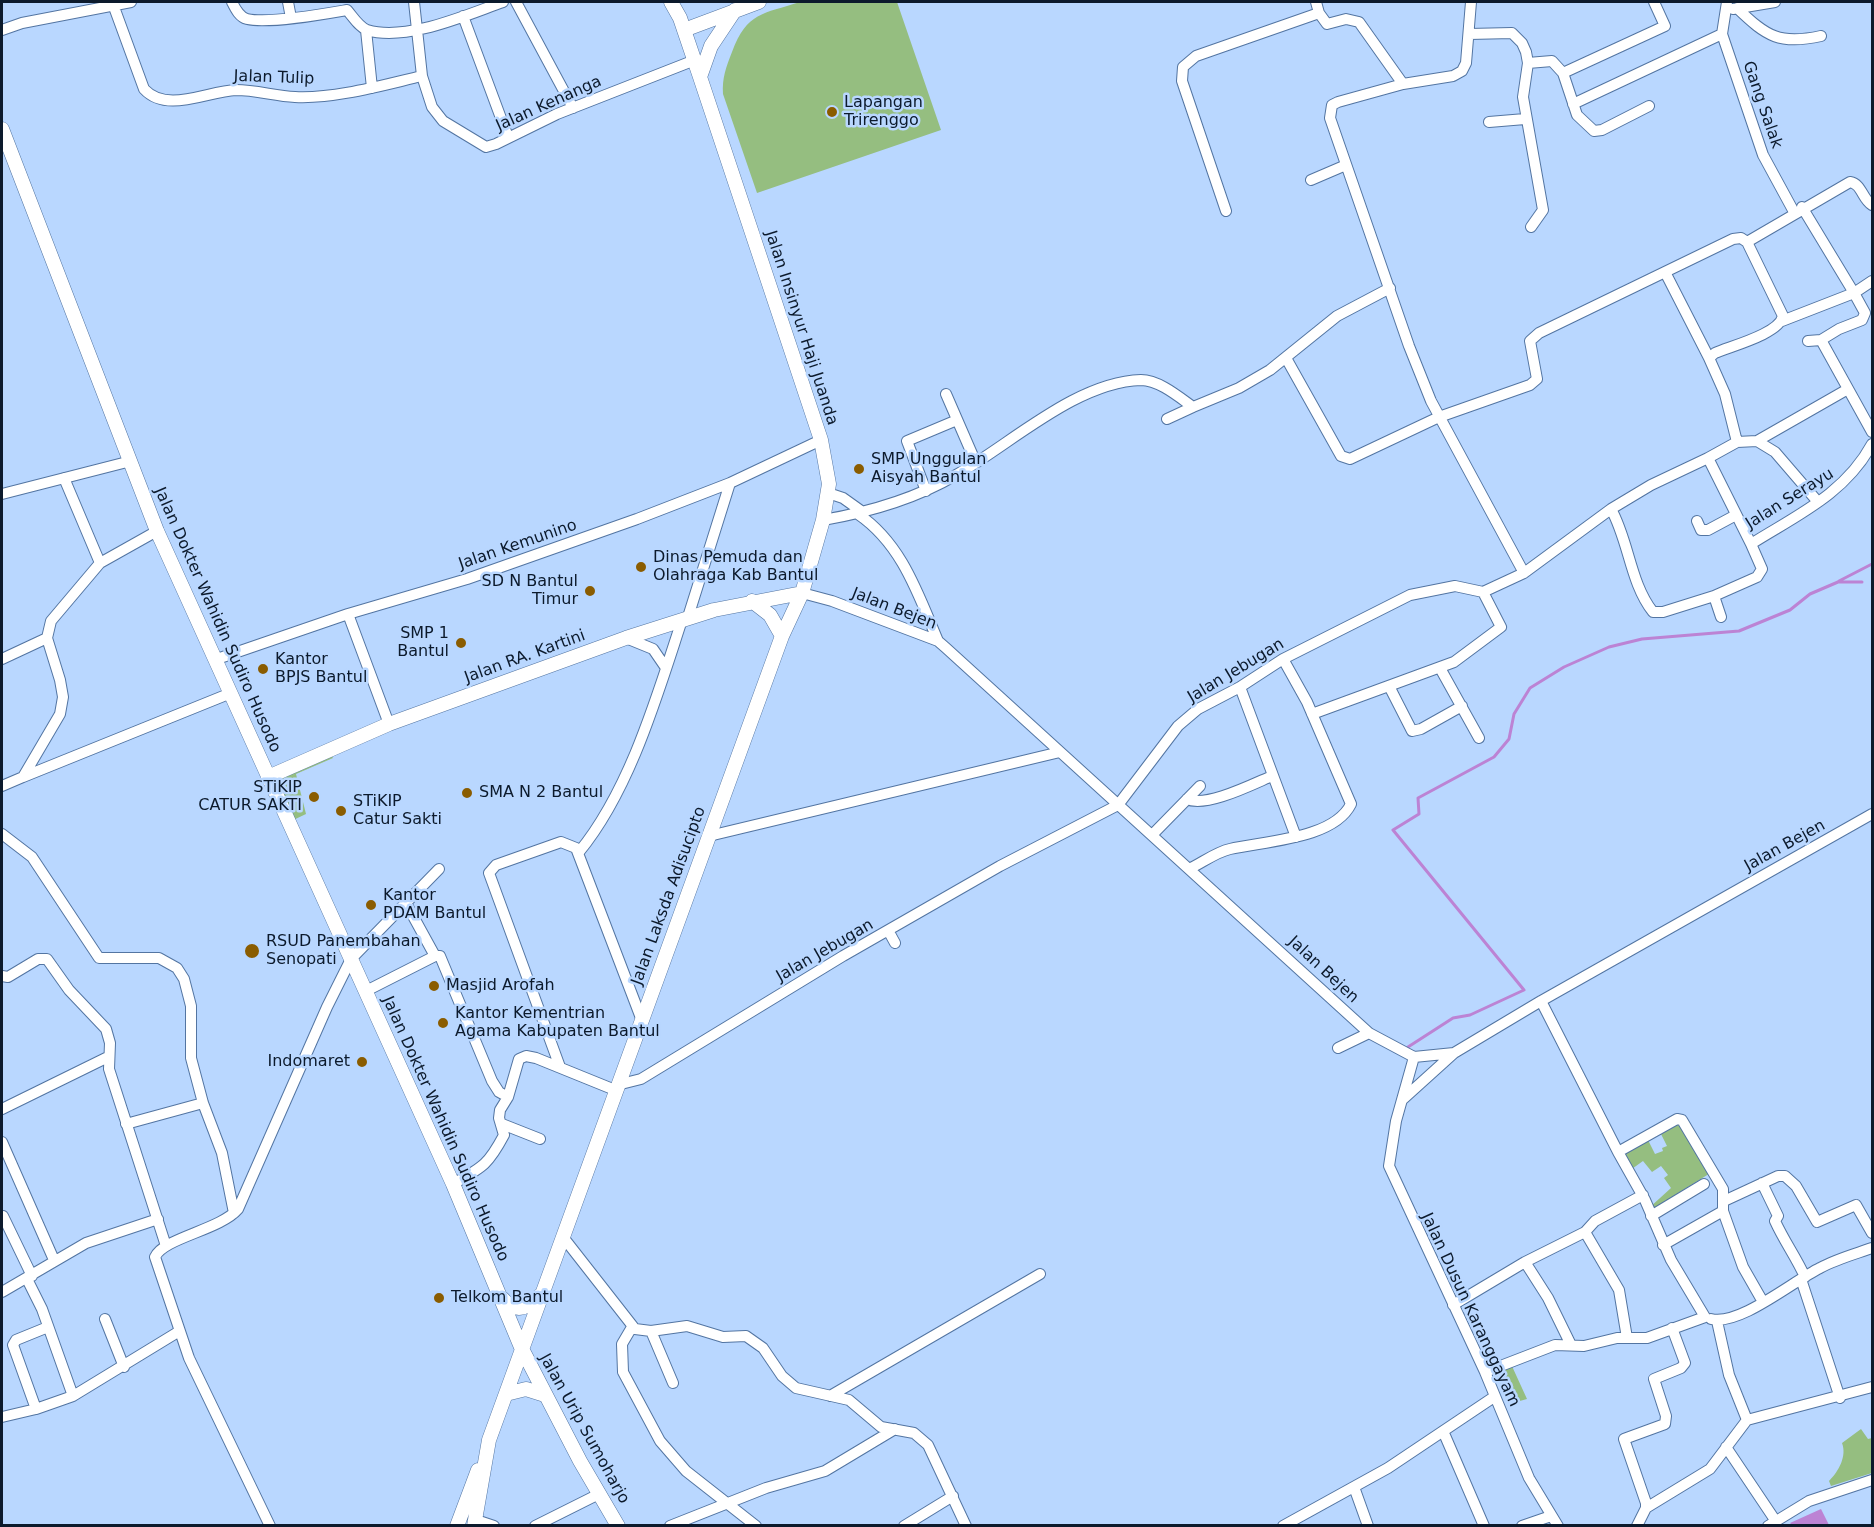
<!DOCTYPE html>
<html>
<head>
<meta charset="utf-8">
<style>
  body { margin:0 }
  #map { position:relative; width:1874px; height:1527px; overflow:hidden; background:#b9d7ff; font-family:"DejaVu Sans",sans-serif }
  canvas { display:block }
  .frame { position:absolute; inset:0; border:3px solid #0c1a2c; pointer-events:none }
</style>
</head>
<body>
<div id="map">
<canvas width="1874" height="1527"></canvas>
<div class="frame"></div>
</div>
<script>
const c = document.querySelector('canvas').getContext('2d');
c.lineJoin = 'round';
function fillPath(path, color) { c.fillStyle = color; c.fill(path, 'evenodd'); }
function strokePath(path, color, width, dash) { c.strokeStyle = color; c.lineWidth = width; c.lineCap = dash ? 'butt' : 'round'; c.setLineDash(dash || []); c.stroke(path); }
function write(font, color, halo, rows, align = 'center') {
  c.font = font + ' "DejaVu Sans",sans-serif'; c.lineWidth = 5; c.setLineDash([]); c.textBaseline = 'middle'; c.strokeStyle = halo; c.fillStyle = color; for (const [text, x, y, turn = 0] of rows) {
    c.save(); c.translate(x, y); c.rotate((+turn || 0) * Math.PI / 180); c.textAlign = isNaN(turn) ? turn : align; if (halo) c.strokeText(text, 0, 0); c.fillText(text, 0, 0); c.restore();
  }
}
fillPath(new Path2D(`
  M800 2H897L941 130 757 193 723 94C722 78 726 67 732 52 747 12 763 14 800 2Z
  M328 746 333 758 296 774 306 814 287 823 267 776Z
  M1680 1120 1712 1172 1651 1210 1649 1208 1671 1188 1664 1178 1668 1175 1661 1166 1652 1172 1643 1161 1629 1171 1622 1153 1647 1138 1655 1154 1663 1151 1662 1148 1667 1146 1660 1132Z
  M1511 1364 1527 1399 1509 1404 1495 1371Z
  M1861 1429 1868 1439 1872 1438V1473L1831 1486 1829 1481C1839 1471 1847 1456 1842 1443Z`), '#95be80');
fillPath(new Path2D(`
  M1821 1509 1829 1525H1792L1790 1523Z`), '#bc83d4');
strokePath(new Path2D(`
  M1839 581 1872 564
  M1408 1047 1453 1018 1470 1015 1524 990 1393 830 1419 814 1418 798 1494 757 1509 739 1514 714 1530 688 1564 667 1609 647 1642 639 1739 631 1790 610 1810 594 1838 582H1862`), '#bc83d4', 3);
const minor = new Path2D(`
  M232 2C235 8 239 17 247 19 269 24 324 14 347 10 353 17 359 27 367 30 406 42 466 15 503 2
  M288 2 291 18
  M414 2 422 76 432 107 443 121 486 147 496 144 557 114 695 60
  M516 2 573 108
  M1316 2 1319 13 1327 24 1346 19 1359 22 1403 84
  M1471 2 1466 63 1462 71 1453 76 1403 84 1338 102 1332 105 1330 118 1409 346 1431 401 1524 573
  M1727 2 1722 34 1763 155 1794 212
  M114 7 144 89C167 114 207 91 236 90 256 90 275 96 295 97 335 99 383 85 422 76
  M1737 8C1767 37 1780 45 1821 36
  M1733 9 1775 2
  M463 16 508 137
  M2 30 22 23 131 2
  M366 30 372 88
  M1469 34 1512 33 1522 43 1526 52 1528 63 1523 97 1543 210 1531 227
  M1528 63 1552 61 1563 73 1665 26 1654 2
  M1563 73 1577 115 1594 131 1602 130 1649 106
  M1573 104 1722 34
  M1489 122 1525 119
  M1311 180 1346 165
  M1226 211 1182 81 1183 67 1196 56 1319 13
  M1747 242 1850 182C1862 184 1862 199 1872 205
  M1665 272 1709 358
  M1782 321 1854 293 1802 207
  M1821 340 1839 329 1862 320 1865 313 1854 293 1872 281
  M1808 341 1821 340 1872 432
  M1286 358 1341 456 1350 459 1439 417 1530 385 1537 379 1530 341 1539 333 1733 239 1741 238 1747 242 1783 316C1779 334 1731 346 1715 353L1709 358 1725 394 1737 442 1757 441 1848 389
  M946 394 976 463
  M1167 419 1193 407
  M1757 441 1775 452 1818 502
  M1708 458 1737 442
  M64 478 100 563
  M926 491 907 441 957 420
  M828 493 843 498 864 513
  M2 494 131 461
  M1611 509C1629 541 1630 583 1653 612H1663L1714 596
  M858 514C902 544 918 594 938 641
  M823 520C870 512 915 499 956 475 1011 444 1076 382 1141 380 1159 380 1179 397 1193 407L1239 388 1270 370 1337 316 1390 288
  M1697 521 1701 530H1708L1736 515
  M802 593 832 601 938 641 946 648 1369 1033 1414 1057 1454 1053 1541 1001 1872 814
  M348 614 389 724
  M688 617 730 483
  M1721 617 1714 596 1757 577 1762 569 1751 544
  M626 638 653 649 666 668
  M2 659 47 638
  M217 659 348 614 467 579 637 519 730 483 821 440
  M1440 668 1479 738
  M1389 686 1412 731 1421 729 1462 706
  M1240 687 1296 837
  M1312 714 1454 662 1501 627 1483 592
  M23 777 231 693
  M2 786 23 777 60 714 63 697 60 680 47 638 51 621 100 563 157 531
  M1187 799C1206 808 1253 784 1272 776
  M2 834 32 857 99 958H159L177 968 184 979 191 1006V1058L203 1103 222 1153 234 1213
  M1152 835 1200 786
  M709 836 1060 752
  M579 852C630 790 657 696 682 620
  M1189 869C1202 863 1216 852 1230 849 1265 841 1334 839 1351 804L1307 702 1283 659
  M407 905 435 956
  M889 932 895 943
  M2 976 8 977 38 959H47L69 990 106 1029 110 1043 109 1069 166 1246
  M366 991 435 956H440L492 1081 499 1092 508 1097
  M1338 1048 1369 1033
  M1414 1057 1396 1121 1389 1166 1485 1372 1529 1478 1558 1526
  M560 1067 489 873 496 865 561 842 576 848 641 1018
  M617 1085 641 1079 843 956 1000 866 1118 805 1178 726 1198 709 1240 687 1283 659 1410 595 1455 586 1483 592 1524 573 1611 509 1651 485 1708 458 1751 544C1797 515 1845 494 1872 444
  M1402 1100 1454 1053
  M2 1109 108 1057
  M126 1124 203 1103
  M502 1124 540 1139
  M2 1142 54 1260
  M1618 1152 1677 1119 1682 1120 1723 1189V1211
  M1762 1183 1778 1216 1775 1221C1784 1241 1796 1257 1805 1277
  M453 1184C483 1167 488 1165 504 1135L499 1118 500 1110 508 1097 519 1059 526 1056 536 1058 615 1090
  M1724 1201 1778 1176H1785L1796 1186 1817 1222 1856 1205 1872 1233
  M3 1216 32 1276
  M1651 1216 1704 1184
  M1585 1232 1619 1290 1627 1338
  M563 1237 635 1329 651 1331 687 1326 723 1337 746 1336 763 1348 782 1376 796 1388 849 1400 881 1427 914 1433 928 1445 966 1526
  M1663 1245 1723 1211 1743 1267 1763 1302
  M1525 1262 1548 1298 1571 1345
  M27 1279 42 1309 73 1396
  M1801 1279 1840 1398
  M2 1292 86 1243 158 1219
  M1453 1305 1525 1262 1585 1232 1595 1221 1643 1195
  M105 1319 124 1367
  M1711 1319C1740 1326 1793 1281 1820 1268 1836 1259 1855 1254 1872 1248
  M632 1327 622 1344 623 1372 660 1441 686 1471 756 1526
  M651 1331 673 1383
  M1485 1372 1555 1345 1584 1346 1617 1338H1647L1705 1317 1671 1260 1645 1200 1618 1152 1541 1001
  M830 1396 1040 1274
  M36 1409 13 1345 16 1340 48 1327
  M2 1417 36 1409 73 1396 178 1332
  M1747 1420 1872 1387
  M1443 1431 1484 1526
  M1726 1447 1775 1520
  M1354 1487 1368 1526
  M1646 1508 1710 1469 1747 1420 1729 1375 1717 1321
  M476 1520 494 1526
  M270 1526 189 1358 155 1257C163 1238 220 1230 238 1209L327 1007 351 959 439 869
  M535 1526 599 1494
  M670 1526 766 1488 825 1471 895 1429
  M904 1526 953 1496
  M1283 1526 1388 1468 1494 1397
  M1522 1526 1551 1516
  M1637 1526 1646 1508V1503L1624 1439 1665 1424 1666 1416 1654 1379 1681 1368 1685 1363 1672 1328
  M1768 1526 1809 1501 1872 1480`);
const major = new Path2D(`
  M684 30 759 2
  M700 77 711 46 735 10
  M2 129 157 531 453 1184 521 1347 580 1461 618 1526
  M752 601 770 615 782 636
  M268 777 389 724 626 638 714 610 802 593
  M502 1298C515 1313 526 1310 539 1296
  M506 1394 526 1389 545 1395
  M457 1526 478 1470
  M474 1526 489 1440 782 636 802 593 823 520 829 484 821 440 700 77 680 18 671 2`);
strokePath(minor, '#5375a2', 12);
strokePath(major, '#5375a2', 15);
strokePath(minor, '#fff', 10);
strokePath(major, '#fff', 14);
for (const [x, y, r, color] of [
  [832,112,6,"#8a5c00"],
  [859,469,6,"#8a5c00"],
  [641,567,6,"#8a5c00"],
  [590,591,6,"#8a5c00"],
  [461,643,6,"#8a5c00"],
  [263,669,6,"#8a5c00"],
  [467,793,6,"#8a5c00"],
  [314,797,6,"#8a5c00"],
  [341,811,6,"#8a5c00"],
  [371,905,6,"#8a5c00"],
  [252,951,8,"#8a5c00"],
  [434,986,6,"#8a5c00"],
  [443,1023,6,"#8a5c00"],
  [362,1062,6,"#8a5c00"],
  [439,1298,6,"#8a5c00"]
]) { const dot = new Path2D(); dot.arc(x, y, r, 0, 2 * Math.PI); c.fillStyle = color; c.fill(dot); strokePath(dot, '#b9d7ff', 2); }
write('16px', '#0c1a2c', '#b9d7ff', [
  ["Jalan Tulip",274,78,2],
  ["Jalan Kenanga",549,104,-24],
  ["Gang Salak",1762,105,71],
  ["Jalan Insinyur Haji Juanda",801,328,72],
  ["Jalan Serayu",1790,499,-32],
  ["Jalan Kemunino",518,545,-19],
  ["Jalan Bejen",894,609,21],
  ["Jalan Dokter Wahidin Sudiro Husodo",217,620,66],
  ["Jalan RA. Kartini",525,657,-20],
  ["Jalan Jebugan",1236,671,-31],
  ["Jalan Bejen",1785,846,-29],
  ["Jalan Laksda Adisucipto",669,896,-70],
  ["Jalan Jebugan",825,951,-30],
  ["Jalan Bejen",1323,970,43],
  ["Jalan Dokter Wahidin Sudiro Husodo",445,1129,66],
  ["Jalan Dusun Karanggayam",1470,1310,65],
  ["Jalan Urip Sumoharjo",584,1429,61]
]);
write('16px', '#0c1a2c', '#b9d7ff', [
  ["Lapangan",844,103],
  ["Trirenggo",844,121],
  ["SMP Unggulan",871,460],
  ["Aisyah Bantul",871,478],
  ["Dinas Pemuda dan",653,558],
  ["Olahraga Kab Bantul",653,576],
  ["SD N Bantul",578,582,"right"],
  ["Timur",578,600,"right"],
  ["SMP 1",449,634,"right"],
  ["Bantul",449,652,"right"],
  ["Kantor",275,660],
  ["BPJS Bantul",275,678],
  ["STiKIP",302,788,"right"],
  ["CATUR SAKTI",302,806,"right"],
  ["SMA N 2 Bantul",479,793],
  ["STiKIP",353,802],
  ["Catur Sakti",353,820],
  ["Kantor",383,896],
  ["PDAM Bantul",383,914],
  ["RSUD Panembahan",266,942],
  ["Senopati",266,960],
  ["Masjid Arofah",446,986],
  ["Kantor Kementrian",455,1014],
  ["Agama Kabupaten Bantul",455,1032],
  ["Indomaret",350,1062,"right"],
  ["Telkom Bantul",451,1298]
], 'left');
</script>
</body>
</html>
